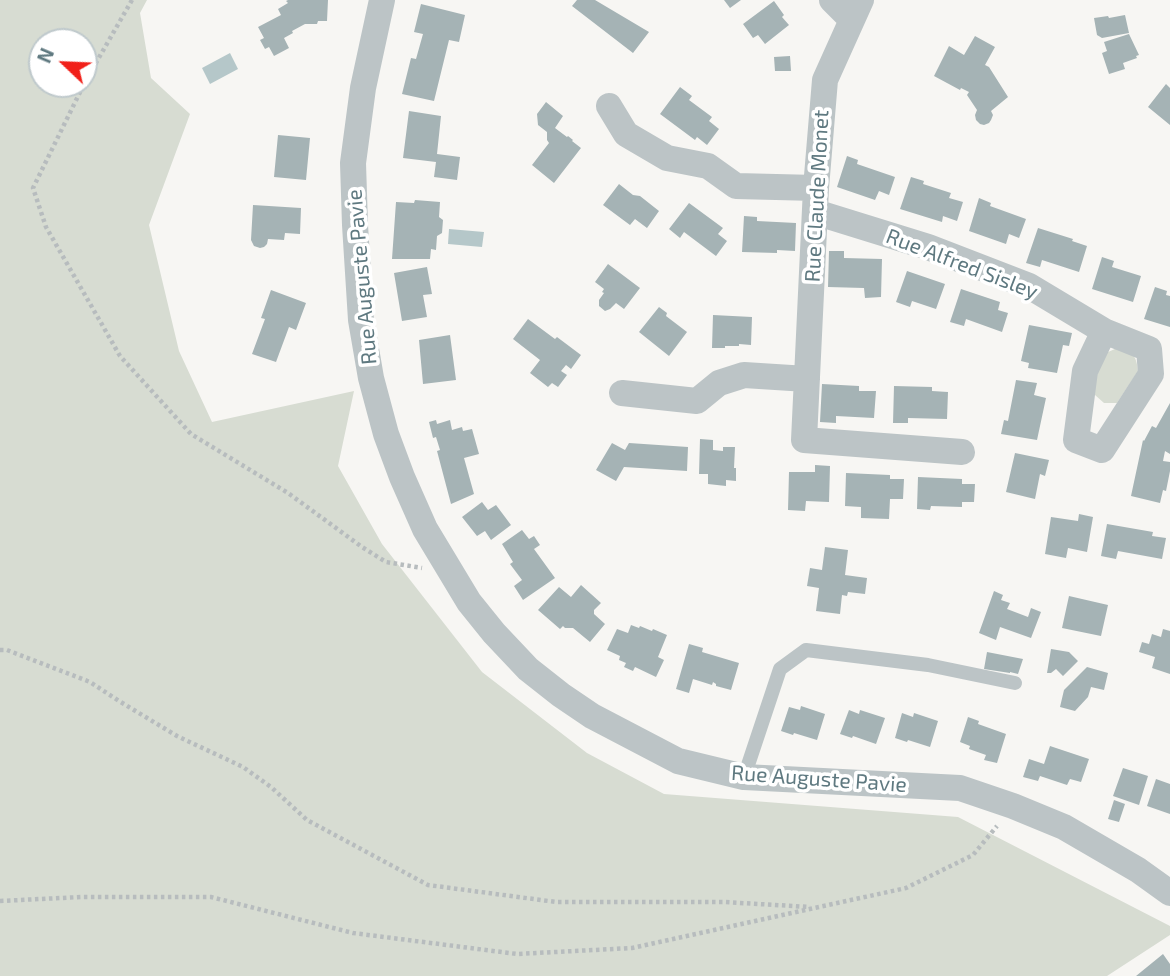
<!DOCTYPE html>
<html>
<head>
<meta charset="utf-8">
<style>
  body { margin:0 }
  #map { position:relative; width:1170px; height:976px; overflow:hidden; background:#f7f6f3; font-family:"Exo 2",sans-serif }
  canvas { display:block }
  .north { position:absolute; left:28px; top:28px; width:70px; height:70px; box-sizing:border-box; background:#fff; border:2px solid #bfc9cc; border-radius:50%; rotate:293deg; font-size:19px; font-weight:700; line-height:28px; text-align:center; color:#5f7980 }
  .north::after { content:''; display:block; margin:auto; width:24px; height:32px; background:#f12019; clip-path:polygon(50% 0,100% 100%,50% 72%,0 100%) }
</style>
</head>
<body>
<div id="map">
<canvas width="1170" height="976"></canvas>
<div class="north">N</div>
</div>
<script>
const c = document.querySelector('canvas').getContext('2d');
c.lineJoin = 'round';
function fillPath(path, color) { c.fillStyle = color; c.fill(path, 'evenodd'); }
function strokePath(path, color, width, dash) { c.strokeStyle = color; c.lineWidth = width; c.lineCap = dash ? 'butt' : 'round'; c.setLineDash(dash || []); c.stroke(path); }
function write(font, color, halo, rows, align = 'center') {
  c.font = font + ' "Exo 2",sans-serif'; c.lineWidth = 7; c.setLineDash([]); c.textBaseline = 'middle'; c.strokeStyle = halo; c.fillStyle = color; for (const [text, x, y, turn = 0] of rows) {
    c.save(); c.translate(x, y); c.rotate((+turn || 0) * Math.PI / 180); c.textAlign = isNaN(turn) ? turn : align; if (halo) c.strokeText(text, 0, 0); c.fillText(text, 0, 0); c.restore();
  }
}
fillPath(new Path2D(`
  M0 0H147L140 13 151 78 190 114 149 225 179 351 212 422 354 391 338 466 382 544 482 672 587 753 664 794 958 817 1170 926V935L1107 976H0ZM84 42V84H42V42Z
  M1117 348C1133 354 1136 353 1138 371L1117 403H1104L1095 395 1093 376 1106 353Z`), '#d7dcd2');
fillPath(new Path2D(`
  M230 53 238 69 210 84 202 68Z
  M449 229 484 232 482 247 448 244Z`), '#b5c7c9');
fillPath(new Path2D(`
  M288 0H328L327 21H318L317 24H305L292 31 293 33 284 38 289 48 274 56 269 47 265 49 260 40 264 38 258 27 281 15 278 9 288 3 286 1Z
  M577 0H595L649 32 633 53 572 6Z
  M724 0H741L730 8Z
  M774 1 784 15 782 17 789 25 765 44 758 35 753 38 743 24Z
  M421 4 465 15 459 42 449 40 434 101 402 94 411 58 416 59 423 34 414 32Z
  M1125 15 1129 33 1102 38 1097 35 1094 18 1108 16 1109 18Z
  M1129 34 1139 55 1136 56 1137 58 1123 63 1125 69 1109 74 1102 53 1107 51 1104 42Z
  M975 36 995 47 985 65 989 67 1008 97 991 111 993 115 991 120 989 123 984 125 980 124 976 120 975 115 977 110 967 95 969 92 961 88 960 90 934 76 949 46 964 55Z
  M790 56 791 71H775L774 57Z
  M1166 84 1170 88V125L1148 107Z
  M680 87 692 96 689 100 712 117 709 121 719 129 707 145 697 137 695 140 660 114Z
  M546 102 563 116 555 128 567 137 568 136 573 140 572 141 581 148 554 183 532 165 549 143 547 140V132L538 125 537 114Z
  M409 111 441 116 437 154 460 157 457 180 434 177 436 162 403 158Z
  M278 135 310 138 306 180 274 177Z
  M847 156 858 160 857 164 895 177 889 195 879 191 875 200 837 187Z
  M911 177 924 181 923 184 951 193 949 198 963 202 957 221 943 216 942 222 900 209Z
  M619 184 633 195 640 196 659 211 647 228 635 219 630 225 603 205Z
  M979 198 991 203 990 206 1026 219 1019 238 1009 234 1006 244 969 231Z
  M415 200 440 202 439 217 443 220 442 233 437 236 436 250 431 249 430 259H392L396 202 414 203Z
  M689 203 723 228 718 234 727 241 716 256 684 232 680 238 669 229Z
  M253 205 301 208 300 234 285 233 284 240 268 239 267 244 264 247 260 248 254 246 251 240Z
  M744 216 757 217V221L796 223 795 251 777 250V253L742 252Z
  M1038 228 1073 239 1072 241 1087 246 1079 272 1042 260 1040 267 1026 263Z
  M829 251H844V258L882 259 881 297 865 298 864 288 828 287Z
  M1102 257 1114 261 1112 267 1141 276 1133 302 1092 289Z
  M608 264 640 288 624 309 616 303 610 309 605 311 599 306V300L604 293 602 292 604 289 595 282Z
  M427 267 432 294 423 295 427 317 402 321 394 273Z
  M907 271 945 284 936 309 912 301 910 307 896 302Z
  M1155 287 1167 291 1166 295 1170 296V327L1144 319Z
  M961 289 1000 302 998 310 1008 313 1002 332 966 319 964 326 950 322Z
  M271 290 306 303 296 330 289 327 276 362 252 354 265 319 261 318Z
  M659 307 667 313 666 316 687 332 669 356 639 332Z
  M713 315 752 317 751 345 739 344V346H725V348H712Z
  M528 319 555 339 557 337 581 355 571 369 566 365 561 371 567 375 558 387 552 383 548 387 530 373 540 360 513 339Z
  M1029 325 1072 333 1069 346 1063 345 1057 373 1028 368 1029 363 1021 361Z
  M450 335 456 380 423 384 419 340Z
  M1016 380 1037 383 1034 395 1046 398 1037 440 1001 434 1004 420 1008 421Z
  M822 384 859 386V391H876L874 418 836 416V423L820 422Z
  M894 386 932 387V391L948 392 947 419 908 418V423H893Z
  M1170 403V454L1165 451 1163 461 1170 462V471L1166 491 1163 490 1160 503 1131 496 1143 440 1144 441 1152 426 1156 428Z
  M436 420 437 424 450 420 452 430 462 427 463 431 472 429 479 454 464 458 474 494 451 504 437 451 440 450 436 437 433 438 429 422Z
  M700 439 713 440V450L723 451V447H735L734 468H736V481L726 480V486L708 484V474H699Z
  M612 443 625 450 629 443 688 447 687 471 624 467 616 481 596 470Z
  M1015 453 1049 460 1045 476 1040 474 1035 499 1006 492Z
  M815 465 830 466 829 502 806 501 805 511 788 510 789 472H815Z
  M846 473 890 475V479H904L903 499H890L889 519 861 518V507L845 506Z
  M918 477 962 479V484H975L974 502H962V507L931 506 930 510 917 509Z
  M482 502 488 510 496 505 511 525 491 540 485 531 477 536 462 517Z
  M1079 514 1093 517 1087 552 1068 548 1066 558 1045 554 1051 517 1078 521Z
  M1107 524 1153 532 1152 536 1166 538 1162 559 1118 551 1116 559 1101 556Z
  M522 530 529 539 534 536 540 545 534 549 555 578 523 600 514 586 522 580 510 564 513 562 502 544Z
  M825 547 848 550 845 575 867 578 865 594 848 592 847 596 842 595 840 614 816 611 819 588 807 586 810 568 822 570Z
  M581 585 601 603 594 610V614L605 624 590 642 573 628H565L563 626 560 629 538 610 559 587 571 597Z
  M994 591 1003 595 1001 600 1010 603 1007 609 1028 617 1031 608 1041 612 1031 638 1000 627 996 640 979 633Z
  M1069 596 1108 605 1101 636 1062 628Z
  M631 625 639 628 640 626 652 631 653 629 667 635 658 657 664 660 656 677 635 667 633 671 624 667 626 663 619 660 620 656 607 650 617 629 628 633Z
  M1163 629 1170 631V674L1152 668 1155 657 1139 652 1142 642 1149 644 1152 634 1161 637Z
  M689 644 703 648 702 652 739 663 731 690 716 686V684L713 682 712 685 693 679 689 693 676 689Z
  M1051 649 1069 652 1078 661 1063 676 1056 669 1051 673H1047Z
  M987 652 1023 659 1018 674 1010 672V673L984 669Z
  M1087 667 1108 673 1104 690 1091 687 1088 697 1075 711 1060 707 1064 690Z
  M801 706 825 714 817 740 794 733 793 735 781 731 789 707 800 710Z
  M849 710 859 714 860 710 885 718 876 744 853 736 852 738 840 734Z
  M902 713 913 717 914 713 938 721 930 747 908 740 907 742 895 738Z
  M968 717 979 721 978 724 1006 734 997 763 984 760 986 755 969 749 970 746 960 742Z
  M1050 746 1089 759 1081 782 1070 779 1067 785 1040 776 1038 781 1023 777 1029 759 1044 764Z
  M1123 768 1148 776 1139 805 1113 796Z
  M1156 779 1170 784V814L1147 806Z
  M1114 800 1125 804 1119 822 1108 819Z
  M1163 954 1170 964V976H1136Z`), '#a5b3b5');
strokePath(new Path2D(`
  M132 0 85 82 33 188 46 227 120 356 191 434 288 493 362 547 386 562 422 568
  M0 650H7L90 682 119 701 177 736 243 767 271 787 307 820 428 885 556 902H724L810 907
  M0 901 81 897H211L353 933 517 954 632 948 906 888 973 855 997 826`), '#b7bcbe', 4.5, [3.5, 3.5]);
strokePath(new Path2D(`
  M744 777 780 669 806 650 928 665 1015 683`), '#bcc4c6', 14);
strokePath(new Path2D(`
  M382 0 363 88 353 163 355 225 361 320 371 378 386 434 402 477 425 529 469 602 494 633 528 669 561 695 592 716 678 761 744 777 960 788 1013 806 1064 827 1138 870 1170 893
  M832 0 851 19
  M861 0 825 80 816 188 804 440 962 452
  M609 106 626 134 667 158 708 166 736 186 816 188
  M815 212 928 247 1029 286 1104 331 1149 349 1151 374 1102 450 1076 440 1085 371 1104 331
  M622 393 697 401 719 383 744 375 807 379`), '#bcc4c6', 26);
write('21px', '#5f7980', '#fff', [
  ["Rue Claude Monet",817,196,-87],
  ["Rue Alfred Sisley",962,264,21],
  ["Rue Auguste Pavie",362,277,-95],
  ["Rue Auguste Pavie",819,779,4]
]);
</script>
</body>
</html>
